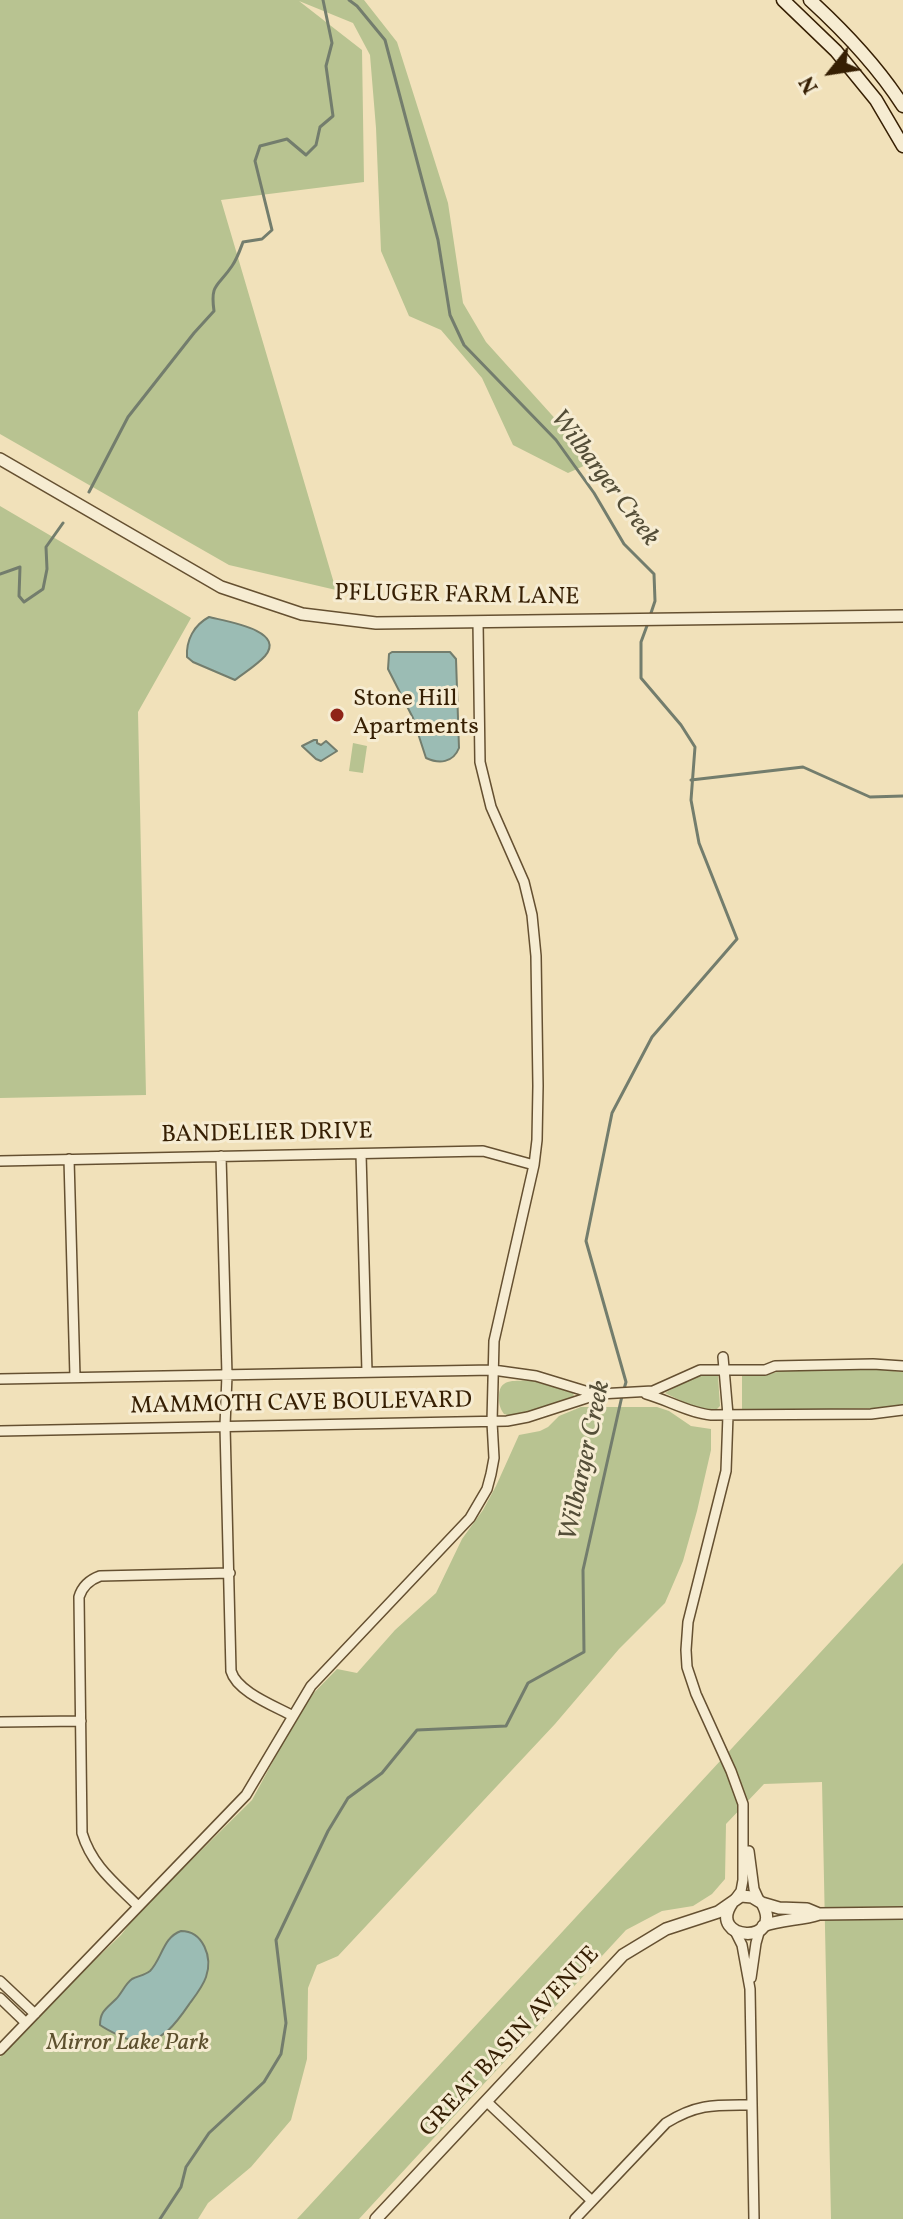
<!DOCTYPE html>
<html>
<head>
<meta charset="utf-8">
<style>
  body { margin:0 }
  #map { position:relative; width:903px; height:2219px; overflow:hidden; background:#f1e1ba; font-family:Vollkorn,serif }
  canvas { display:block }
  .north { position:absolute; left:791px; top:32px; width:80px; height:80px; -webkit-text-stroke:6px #f6ecd2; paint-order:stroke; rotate:240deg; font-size:22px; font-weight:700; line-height:32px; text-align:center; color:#361f03 }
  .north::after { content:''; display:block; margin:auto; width:28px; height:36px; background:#361f03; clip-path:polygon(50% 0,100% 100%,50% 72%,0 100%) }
</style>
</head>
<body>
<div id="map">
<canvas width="903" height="2219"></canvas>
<div class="north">N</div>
</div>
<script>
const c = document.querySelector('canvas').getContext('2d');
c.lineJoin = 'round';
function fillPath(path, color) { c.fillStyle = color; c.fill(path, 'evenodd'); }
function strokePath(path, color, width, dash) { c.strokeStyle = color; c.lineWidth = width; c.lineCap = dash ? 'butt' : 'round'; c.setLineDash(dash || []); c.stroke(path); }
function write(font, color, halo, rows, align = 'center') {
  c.font = font + ' Vollkorn,serif'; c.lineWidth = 6; c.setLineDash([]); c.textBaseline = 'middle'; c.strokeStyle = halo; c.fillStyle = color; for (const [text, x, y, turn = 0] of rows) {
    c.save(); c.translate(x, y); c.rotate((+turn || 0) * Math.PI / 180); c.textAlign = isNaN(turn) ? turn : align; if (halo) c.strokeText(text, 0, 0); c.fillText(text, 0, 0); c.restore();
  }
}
fillPath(new Path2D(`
  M0 0H364L397 42 448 203 463 303 486 342 578 444 588 464 568 473 513 445 482 378 441 330 409 316 381 251 376 128 370 55 353 23 299 1 362 50 364 182 221 200 336 590 229 565 0 434Z
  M0 506 191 618 138 712 146 1095 0 1098Z
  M353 743 367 746 363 773 349 771Z
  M873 1369 903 1372V1405L875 1408 742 1411V1376H763L780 1371Z
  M707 1374 718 1376 720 1406 716 1410 698 1409 665 1393 693 1377Z
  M530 1380 573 1393 574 1396C557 1403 521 1420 504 1414 499 1407 499 1403 499 1395 500 1377 517 1382 530 1380Z
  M581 1407H657L669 1411 691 1426 711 1429V1450L697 1511 683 1561 665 1603 619 1649 555 1724 338 1956 317 1965 308 1988 307 2059 291 2120 251 2167 208 2203 198 2219H0V2057L50 2003 121 1935 137 1914 252 1800 305 1702 337 1669 357 1673 395 1630 436 1593 462 1539 483 1510 496 1486 519 1435 540 1431 548 1427 559 1416Z
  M903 1563V2219H831L822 1782 764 1784 726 1824 725 1879 712 1894 693 1906 662 1911 626 1930 359 2219H297Z`), '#b8c391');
const water = new Path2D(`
  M209 617C224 621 287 630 265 656 257 665 244 673 235 680L193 662 187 657C186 640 194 625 209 617Z
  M392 652H450L456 659 459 748C453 763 439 764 426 758L413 718 388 669 389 654Z
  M314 740H317V743L321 745 326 741 337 751 321 761 316 759 302 746Z
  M181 1931C203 1931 213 1957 206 1977 203 1986 196 1995 190 2003 177 2022 164 2042 138 2042 131 2042 107 2030 100 2025 100 2011 107 2008 116 1999 122 1993 125 1984 132 1979 138 1976 145 1975 150 1971 162 1959 163 1937 181 1931Z`);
fillPath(water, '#9bbcb4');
strokePath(water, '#737d6d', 2);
strokePath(new Path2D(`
  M349 0 357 6 385 40 438 240 450 315 464 345 556 440 594 493 624 544 654 574 655 601 650 616
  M89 492 128 417 194 333 214 311C210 283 218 287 232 266 237 259 240 250 243 242L262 239 272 230 255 161 260 146 287 139 306 155 316 145 320 127 333 116 326 66 332 43 323 0
  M0 574 20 567 19 596 24 602 43 589 47 569 46 547 63 523
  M691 780 803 767 870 797 903 796
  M624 1389 626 1382 586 1241 612 1113 652 1037 737 939 699 843 691 800 695 747 681 725 641 678V642L648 623
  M160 2219 181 2187 186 2167 209 2133 264 2082 281 2054 286 2023 276 1940 328 1831 348 1798 382 1773 417 1730 506 1726 528 1683 584 1652 583 1570 622 1396`), '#737d6d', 3);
const minor = new Path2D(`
  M361 1154 367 1372
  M221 1156 227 1375 225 1426 231 1671C237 1692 275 1706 293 1716
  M69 1159 75 1377
  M0 1161 483 1151 534 1165
  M723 1357 728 1415 726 1471 688 1622 686 1650 687 1667 696 1694 731 1771 743 1804V1880L741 1891 735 1899
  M0 1379 493 1370 536 1376 595 1394
  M646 1394C668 1400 689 1413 711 1415L871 1414 903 1410
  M0 1431 507 1421 528 1417 599 1394 653 1391 700 1370H765L775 1366 873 1364 903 1366
  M0 1722 81 1721
  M749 1851 754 1889 759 1900
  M138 1906C115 1883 92 1866 82 1833L79 1597C82 1587 89 1580 100 1576L230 1573
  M735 1931 742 1945 750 1989 754 2219
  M751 1978 756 1943 760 1929
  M0 1981 35 2014
  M0 1998 26 2023
  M0 2050 246 1795 311 1686 470 1518 487 1489 491 1474 494 1458 492 1422 494 1341 534 1165 537 1140 538 1086 536 956 532 915 524 882 491 807 480 762 478 622
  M486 2101 592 2201
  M575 2219 666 2123C698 2103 716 2105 752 2105`);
const tertiary = new Path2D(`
  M0 459 221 587 302 614 376 623 903 616
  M732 1903C706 1941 786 1946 762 1903
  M763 1926C781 1919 801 1920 819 1914L903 1913
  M376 2219 623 1955 666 1929 718 1912 741 1896 752 1897 762 1903 779 1908 807 1909 819 1914`);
const secondary = new Path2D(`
  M783 0 836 51 876 100 903 146
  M810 0C845 32 878 67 903 106`);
strokePath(minor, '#655031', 12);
strokePath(tertiary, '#655031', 14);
strokePath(secondary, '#361f03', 15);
strokePath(minor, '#f6ecd2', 9);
strokePath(tertiary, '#f6ecd2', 11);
strokePath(secondary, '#f6ecd2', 12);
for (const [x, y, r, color] of [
  [337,715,8,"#8f2418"]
]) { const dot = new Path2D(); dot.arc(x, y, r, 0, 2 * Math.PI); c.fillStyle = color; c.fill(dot); strokePath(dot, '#f6ecd2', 3); }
write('24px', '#361f03', '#f6ecd2', [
  ["PFLUGER FARM LANE",457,597,1],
  ["BANDELIER DRIVE",267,1135,-1],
  ["MAMMOTH CAVE BOULEVARD",301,1405,-1],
  ["GREAT BASIN AVENUE",511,2043,-47]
]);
write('24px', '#361f03', '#f6ecd2', [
  ["Stone Hill",353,701],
  ["Apartments",353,729]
], 'left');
write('italic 24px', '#5d502e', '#f6ecd2', [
  ["Mirror Lake Park",128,2045]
]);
write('italic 26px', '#544e38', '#f6ecd2', [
  ["Wilbarger Creek",603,479,53],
  ["Wilbarger Creek",587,1461,-78]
]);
</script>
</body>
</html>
